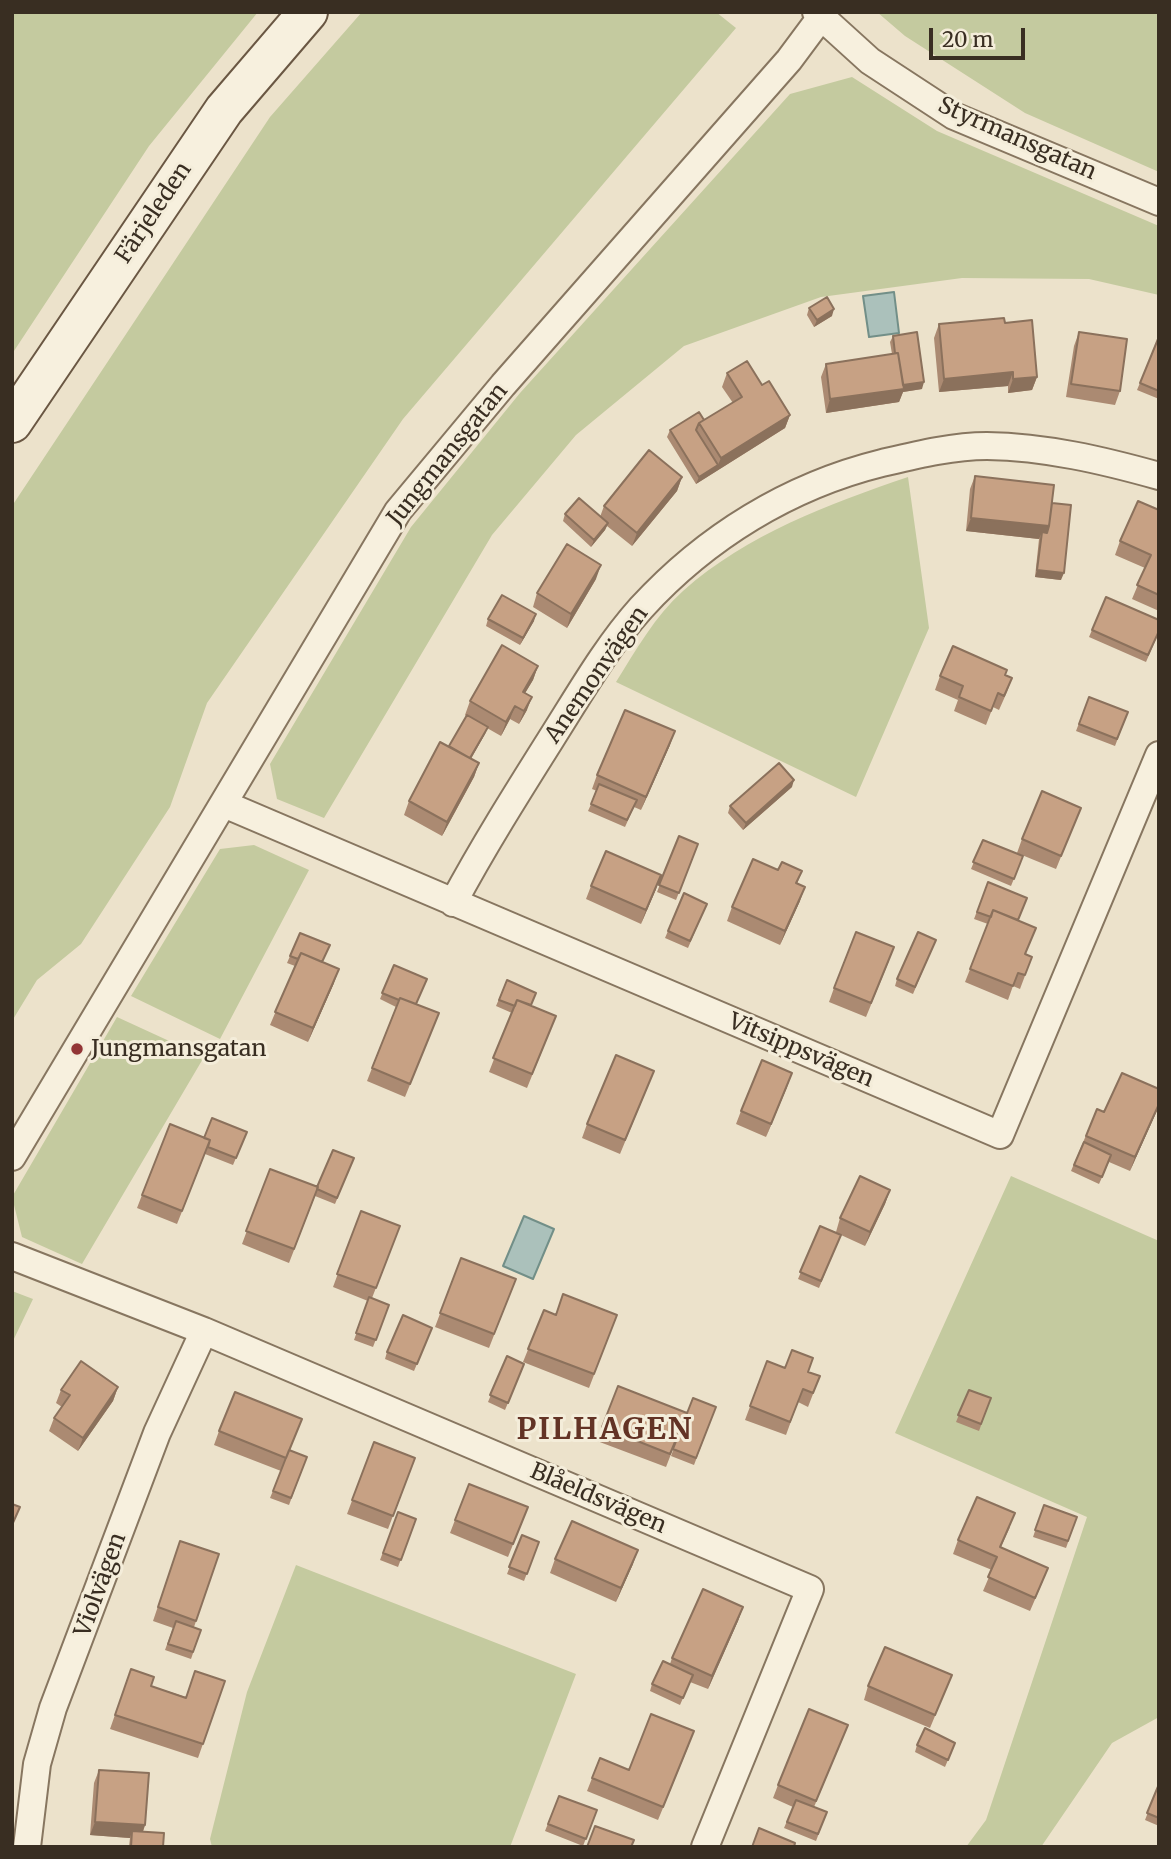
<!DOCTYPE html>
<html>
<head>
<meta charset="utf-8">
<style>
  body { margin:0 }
  #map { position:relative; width:1171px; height:1859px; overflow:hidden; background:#ece2cb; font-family:Merriweather,serif }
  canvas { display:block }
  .frame { position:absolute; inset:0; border:14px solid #392e22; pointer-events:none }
  .scale { position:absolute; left:929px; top:28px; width:96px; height:32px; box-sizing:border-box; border:4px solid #392e22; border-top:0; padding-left:9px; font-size:21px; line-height:24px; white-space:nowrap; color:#392e22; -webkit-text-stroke:5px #f4edda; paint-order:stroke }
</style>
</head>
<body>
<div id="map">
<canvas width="1171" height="1859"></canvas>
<div class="frame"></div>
<div class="scale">20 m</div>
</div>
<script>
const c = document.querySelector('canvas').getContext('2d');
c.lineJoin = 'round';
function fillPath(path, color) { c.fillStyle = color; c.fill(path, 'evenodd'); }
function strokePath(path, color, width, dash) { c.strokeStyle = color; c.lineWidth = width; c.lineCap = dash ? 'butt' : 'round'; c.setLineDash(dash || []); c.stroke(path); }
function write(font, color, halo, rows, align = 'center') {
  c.font = font + ' Merriweather,serif'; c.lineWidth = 6; c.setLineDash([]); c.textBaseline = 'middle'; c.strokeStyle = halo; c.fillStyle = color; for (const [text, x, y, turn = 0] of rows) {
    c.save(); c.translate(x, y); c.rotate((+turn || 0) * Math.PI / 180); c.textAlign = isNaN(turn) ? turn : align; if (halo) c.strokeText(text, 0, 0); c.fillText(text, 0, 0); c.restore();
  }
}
fillPath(new Path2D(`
  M12 12H258L149 146 12 354Z
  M362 12H716L736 28 403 419 207 703 170 807 81 944 37 980 12 1021V506L270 117Z
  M877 12H1159V172L1025 113 905 36Z
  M852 77 937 131 1159 226V295L1089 279 962 278 821 297 684 346 576 435 492 535 324 818 277 799 270 764 411 527 520 393 790 94Z
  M908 477 929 628 856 797 616 682C636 650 655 616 683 591 747 534 829 504 908 477Z
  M254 845 309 870 220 1039 131 996 220 849Z
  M117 1017 204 1057 82 1264 22 1237 12 1197Z
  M1011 1176 1159 1241V1717L1112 1743 1041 1847H966L986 1820 1087 1517 895 1433Z
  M12 1291 33 1299 12 1343Z
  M296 1565 576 1674 510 1847H212L210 1839 247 1692Z`), '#c4ca9f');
const water = new Path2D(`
  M894 292 899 333 869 337 863 296Z
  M524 1216 554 1229 533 1279 503 1266Z`);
fillPath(water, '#abc1bb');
strokePath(water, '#728f88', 2);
const street = new Path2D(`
  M816 12 870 61 954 116 1159 202
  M224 804 1000 1135 1159 755
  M453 903C483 847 517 793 551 739 579 695 606 647 641 608 706 537 789 486 882 463 916 455 952 446 987 446 1046 447 1102 460 1159 476
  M12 1157 398 511 503 385 789 60 821 17
  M12 1256 204 1331 810 1589 705 1847
  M27 1847 37 1764 53 1708 157 1433 204 1331`);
const secondary = new Path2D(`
  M12 423 224 110 308 12`);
strokePath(street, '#877660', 30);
strokePath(secondary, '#6a5743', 42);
strokePath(street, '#f7f0de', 26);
strokePath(secondary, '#f7f0de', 38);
fillPath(new Path2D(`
  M809 308 832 316 814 327 807 315Z
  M1005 323 1037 377 1032 390 1008 393V386L939 392 934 338 939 324Z
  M1079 332 1120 391 1115 405 1066 397 1074 346Z
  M893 336 922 389 903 392 899 402 826 413 821 377 826 364 892 354 890 342Z
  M1158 339H1159V399L1137 390Z
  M727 373 762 385 790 415 785 428 696 484 667 437 670 430 704 420 733 403 722 387Z
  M975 476 1052 503 1061 580 1035 577 1039 539 966 531 970 489Z
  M682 477 677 491 632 546 607 526 605 530 591 547 563 521 565 514 600 517 604 506Z
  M1159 510V611L1132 599 1145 568 1115 555 1120 541Z
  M596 579 567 628 533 607 537 593Z
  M488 619 534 621 520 645 486 626Z
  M1092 630 1159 632 1146 662 1089 637Z
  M538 666 533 680 525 693 527 710 519 724 510 719 501 736 487 728 485 734 471 759 479 763 474 777 442 836 404 815 409 801 449 747 466 716 465 715 470 701Z
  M1005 675 1012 678 1007 692 999 710 993 707 986 725 954 711 958 700 935 690 940 676Z
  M1089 697 1128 712 1115 746 1076 731Z
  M670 745 641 810 634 807 625 827 588 811 597 791 592 789 597 775Z
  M792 787 743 830 728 813 730 806Z
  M1081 808 1056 869 1017 853 1022 839Z
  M679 836 698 844 676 900 657 892Z
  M983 840 1023 856 1011 886 971 869Z
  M778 870 802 871 797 884 800 901 780 945 727 921 732 907Z
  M988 882 1018 920 1026 954 1032 957 1020 989 1013 986 1008 1000 965 982 988 924 974 919Z
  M591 886 656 889 641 924 586 899Z
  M707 904 688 948 665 938 668 931Z
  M300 933 323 962 334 983 308 1042 270 1025 295 966 287 963Z
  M933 947 913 994 895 986 897 979Z
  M889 961 866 1017 829 1002 834 988Z
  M394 965 416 1004 439 1013 405 1097 367 1081 396 1007 380 999Z
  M507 980 532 1005 551 1029 527 1088 489 1072 512 1013 496 1006Z
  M649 1084 620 1154 582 1138 587 1124Z
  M787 1087 766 1137 736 1124 741 1111Z
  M1159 1106 1130 1171 1109 1162 1099 1184 1071 1171 1097 1109 1104 1112Z
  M247 1132 233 1165 205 1154 177 1224 137 1208 142 1195 204 1138Z
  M354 1158 335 1204 315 1196 289 1263 242 1244 270 1169 317 1187Z
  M890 1190 885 1204 865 1246 841 1235 819 1288 798 1279 820 1226 836 1232 840 1218Z
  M361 1211 400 1226 372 1298 389 1305 373 1347 354 1340 368 1301 333 1287Z
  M461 1258 516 1279 489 1348 435 1327Z
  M544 1310 556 1315H617L589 1388 523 1362Z
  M432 1328 414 1371 385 1359 387 1352Z
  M507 1356 524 1364 505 1410 488 1402Z
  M767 1361 785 1368 808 1372 820 1376 808 1407 798 1402 786 1435 745 1420Z
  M618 1386 687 1413 666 1467 597 1441Z
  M118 1387 113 1401 78 1451 49 1431 54 1418 62 1407 56 1403 61 1390Z
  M969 1390 991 1398 979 1431 956 1422Z
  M693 1398 716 1407 694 1465 671 1456Z
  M219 1431 290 1450 307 1457 289 1505 270 1498 281 1471 214 1445Z
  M374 1442 415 1458 388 1529 347 1514Z
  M1044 1505 1077 1517 1066 1548 1033 1537Z
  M528 1507 508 1557 450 1533 455 1520Z
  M398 1512 416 1519 398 1567 380 1560Z
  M1010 1527 1001 1547 1043 1581 1030 1611 983 1591 992 1570 953 1554 958 1540Z
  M522 1535 539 1542 524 1581 507 1574Z
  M180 1541 219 1554 194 1627 201 1630 191 1659 165 1650 173 1628 153 1621Z
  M555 1559 633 1564 616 1602 550 1573Z
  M743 1607 738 1621 708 1689 690 1682 680 1705 650 1691 652 1684 670 1664 672 1658Z
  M131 1669 151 1686 186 1697 225 1681 198 1758 110 1729Z
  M952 1675 930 1728 864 1700 868 1686Z
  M843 1738 814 1807 827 1812 816 1841 784 1828 793 1807 773 1798 778 1785Z
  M955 1743 945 1767 915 1752 917 1745Z
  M689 1745 658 1820 587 1791 600 1758 629 1770Z
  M99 1770 145 1825 143 1832 163 1847H129L130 1838 90 1835 94 1783Z
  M1159 1784V1826L1145 1820Z
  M559 1796 597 1810 583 1846 545 1831Z`), '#ab8a72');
fillPath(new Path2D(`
  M834 309 832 316 814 327 817 320Z
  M1013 372 1008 386 939 392 944 379Z
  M1037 377 1032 390 1008 393 1013 379Z
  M924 382 922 389 903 392 899 402 826 413 830 399 900 386Z
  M790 415 785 428 696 484 699 477 718 465 721 458Z
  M682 477 677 491 632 546 637 533Z
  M971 518 1049 526 1044 540 1042 532 1039 539 966 531Z
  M608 523 605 530 591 547 594 540Z
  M601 565 596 579 567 628 571 614Z
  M1037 570 1064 573 1061 580 1035 577Z
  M536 614 534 621 520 645 523 638Z
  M538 666 533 680 518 705 523 692Z
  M532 697 527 710 519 724 524 711Z
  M515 706 510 719 501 736 506 722Z
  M488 727 485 734 467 765 470 758Z
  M675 731 670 745 641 810 646 797Z
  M479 763 474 777 442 836 447 822Z
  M794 780 792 787 743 830 746 823Z
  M661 875 656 889 641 924 646 910Z
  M805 887 800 901 780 945 785 931Z
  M339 969 334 983 308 1042 313 1028Z
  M792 1073 787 1087 766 1137 771 1124Z
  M1159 1104V1106L1130 1171 1135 1157Z
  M890 1190 885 1204 865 1246 870 1232Z
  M118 1387 113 1401 78 1451 83 1438Z
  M638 1550 633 1564 616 1602 621 1588Z
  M743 1607 738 1621 708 1689 712 1676Z
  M95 1822 145 1825 140 1839 132 1831 130 1838 90 1835Z`), '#8b715c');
const building = new Path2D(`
  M827 297 834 309 817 320 809 308Z
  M1004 318 1005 323 1032 320 1037 377 1013 379V372L944 379 939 324Z
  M917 332 924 382 903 385 898 353H895L893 336Z
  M1079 332 1127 339 1120 391 1071 384Z
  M1158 339H1159V391L1140 383Z
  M898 353 904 389 830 399 826 364Z
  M747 361 762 385 769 381 790 415 721 458 699 423 742 397 727 373Z
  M699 412 704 420 699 423 696 430 718 465 699 477 670 430Z
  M649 450 682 477 637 533 604 506Z
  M975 476 1054 485 1049 526 971 518Z
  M579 498 608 523 594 540 565 514Z
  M1138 501 1159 510V595L1137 585 1151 555 1120 541Z
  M1052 503 1071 505 1064 573 1037 570 1042 532 1047 533 1049 526Z
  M567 544 601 565 571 614 537 593Z
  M502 595 536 614 523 638 488 619Z
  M1106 597 1159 620V631L1148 655 1092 630Z
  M502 645 538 666 523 692 532 697 524 711 515 706 506 722 470 701Z
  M953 646 1007 670 1005 675 1012 678 1004 696 998 693 991 711 959 697 963 686 940 676Z
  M1089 697 1128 712 1117 739 1079 724Z
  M625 710 675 731 646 797 597 775Z
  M467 715 488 727 470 758 449 746Z
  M440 742 479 763 447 822 409 801Z
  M779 763 794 780 746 823 730 806Z
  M599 784 637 800 627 820 591 804Z
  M1042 791 1081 808 1061 856 1022 839Z
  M679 836 698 844 679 893 659 885Z
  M983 840 1023 856 1014 879 973 862Z
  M606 851 661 875 646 910 591 886Z
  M753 859 778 870 782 862 802 871 796 883 805 887 785 931 732 907Z
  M988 882 1027 898 1018 920 993 910 991 917 977 912Z
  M684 893 707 904 690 941 668 931Z
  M993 910 1036 928 1025 954 1032 957 1025 975 1018 973 1013 986 970 969Z
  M856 932 894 947 871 1003 834 988Z
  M918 932 936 940 915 987 897 979Z
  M300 933 330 945 322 962 301 953 298 959 290 956Z
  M301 953 339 969 313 1028 275 1012Z
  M394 965 427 979 416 1004 400 998 399 1000 382 993Z
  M507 980 536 993 531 1005 517 1000 515 1006 499 1000Z
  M400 998 439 1013 410 1084 372 1068Z
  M517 1000 556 1016 532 1074 493 1058Z
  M616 1055 654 1071 625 1140 587 1124Z
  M762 1060 792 1073 771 1124 741 1111Z
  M1122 1073 1159 1089V1104L1135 1157 1086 1136 1097 1109 1104 1112Z
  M212 1118 247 1132 236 1158 208 1147 210 1140 204 1138Z
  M170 1124 210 1140 182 1211 142 1195Z
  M1084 1142 1111 1155 1102 1177 1074 1165Z
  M333 1150 354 1158 337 1198 317 1189 318 1187H317Z
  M270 1169 318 1187 294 1249 246 1231Z
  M860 1176 890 1190 870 1232 840 1218Z
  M361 1211 400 1226 376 1288 337 1274Z
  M820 1226 841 1235 821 1281 800 1272Z
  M461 1258 516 1279 494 1334 440 1313Z
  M563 1294 617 1315 594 1374 528 1349 544 1310 556 1315Z
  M369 1297 389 1305 376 1340 356 1333Z
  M403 1315 432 1328 417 1364 387 1352Z
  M792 1350 813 1358 808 1372 820 1376 813 1393 803 1389 790 1422 750 1406 767 1361 785 1368Z
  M507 1356 524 1364 508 1403 490 1395Z
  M81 1361 118 1387 83 1438 54 1418 70 1395 61 1390Z
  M618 1386 687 1413 670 1454 602 1427Z
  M969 1390 991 1398 981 1424 958 1415Z
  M235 1392 302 1419 286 1458 219 1431Z
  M693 1398 716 1407 696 1458 673 1449Z
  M374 1442 415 1458 393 1516 352 1500Z
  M289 1450 307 1457 291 1498 273 1491Z
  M469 1484 528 1507 513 1544 455 1520Z
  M977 1497 1015 1513 1000 1547 1048 1568 1035 1598 988 1577 997 1557 958 1540Z
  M12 1504 20 1507 12 1525Z
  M1044 1505 1077 1517 1068 1541 1035 1530Z
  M398 1512 416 1519 401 1560 383 1553Z
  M572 1521 638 1550 621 1588 555 1559Z
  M522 1535 539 1542 527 1574 509 1567Z
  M180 1541 219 1554 196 1621 158 1607Z
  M703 1589 743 1607 712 1676 672 1658Z
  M176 1621 201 1630 193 1652 168 1644Z
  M885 1647 952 1675 935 1715 868 1686Z
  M663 1661 693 1675 683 1698 652 1684Z
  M131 1669 154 1677 151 1686 186 1698 195 1671 225 1681 203 1744 115 1715Z
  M809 1709 848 1725 816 1801 778 1785Z
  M651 1714 694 1731 663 1807 592 1778 600 1758 629 1770Z
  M925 1728 955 1743 948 1760 917 1745Z
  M99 1770 149 1773 145 1825 95 1822Z
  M1159 1784V1818L1147 1813Z
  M559 1796 597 1810 586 1839 548 1824Z
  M796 1800 827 1812 818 1834 787 1822Z
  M595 1826 634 1840 631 1847H587Z
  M759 1828 795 1843 794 1847H752Z
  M132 1831 164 1833 163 1847H131Z`);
fillPath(building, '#c7a184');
strokePath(building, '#8b715c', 2);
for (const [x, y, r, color] of [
  [77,1049,7,"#923535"]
]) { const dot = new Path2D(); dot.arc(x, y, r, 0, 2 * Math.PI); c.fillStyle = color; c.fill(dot); strokePath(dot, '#f4edda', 2.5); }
write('23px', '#392e22', '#f4edda', [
  ["Styrmansgatan",1017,139,24],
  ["Färjeleden",154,213,-56],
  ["Jungmansgatan",448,455,-51],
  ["Anemonvägen",597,675,-55],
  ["Vitsippsvägen",801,1051,23],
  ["Blåeldsvägen",598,1499,23],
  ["Violvägen",101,1585,-70]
]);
write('23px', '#392e22', '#f4edda', [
  ["Jungmansgatan",91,1049]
], 'left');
c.letterSpacing = '2px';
write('bold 30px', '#633325', '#f4edda', [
  ["PILHAGEN",605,1431]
]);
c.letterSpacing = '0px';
</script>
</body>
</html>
